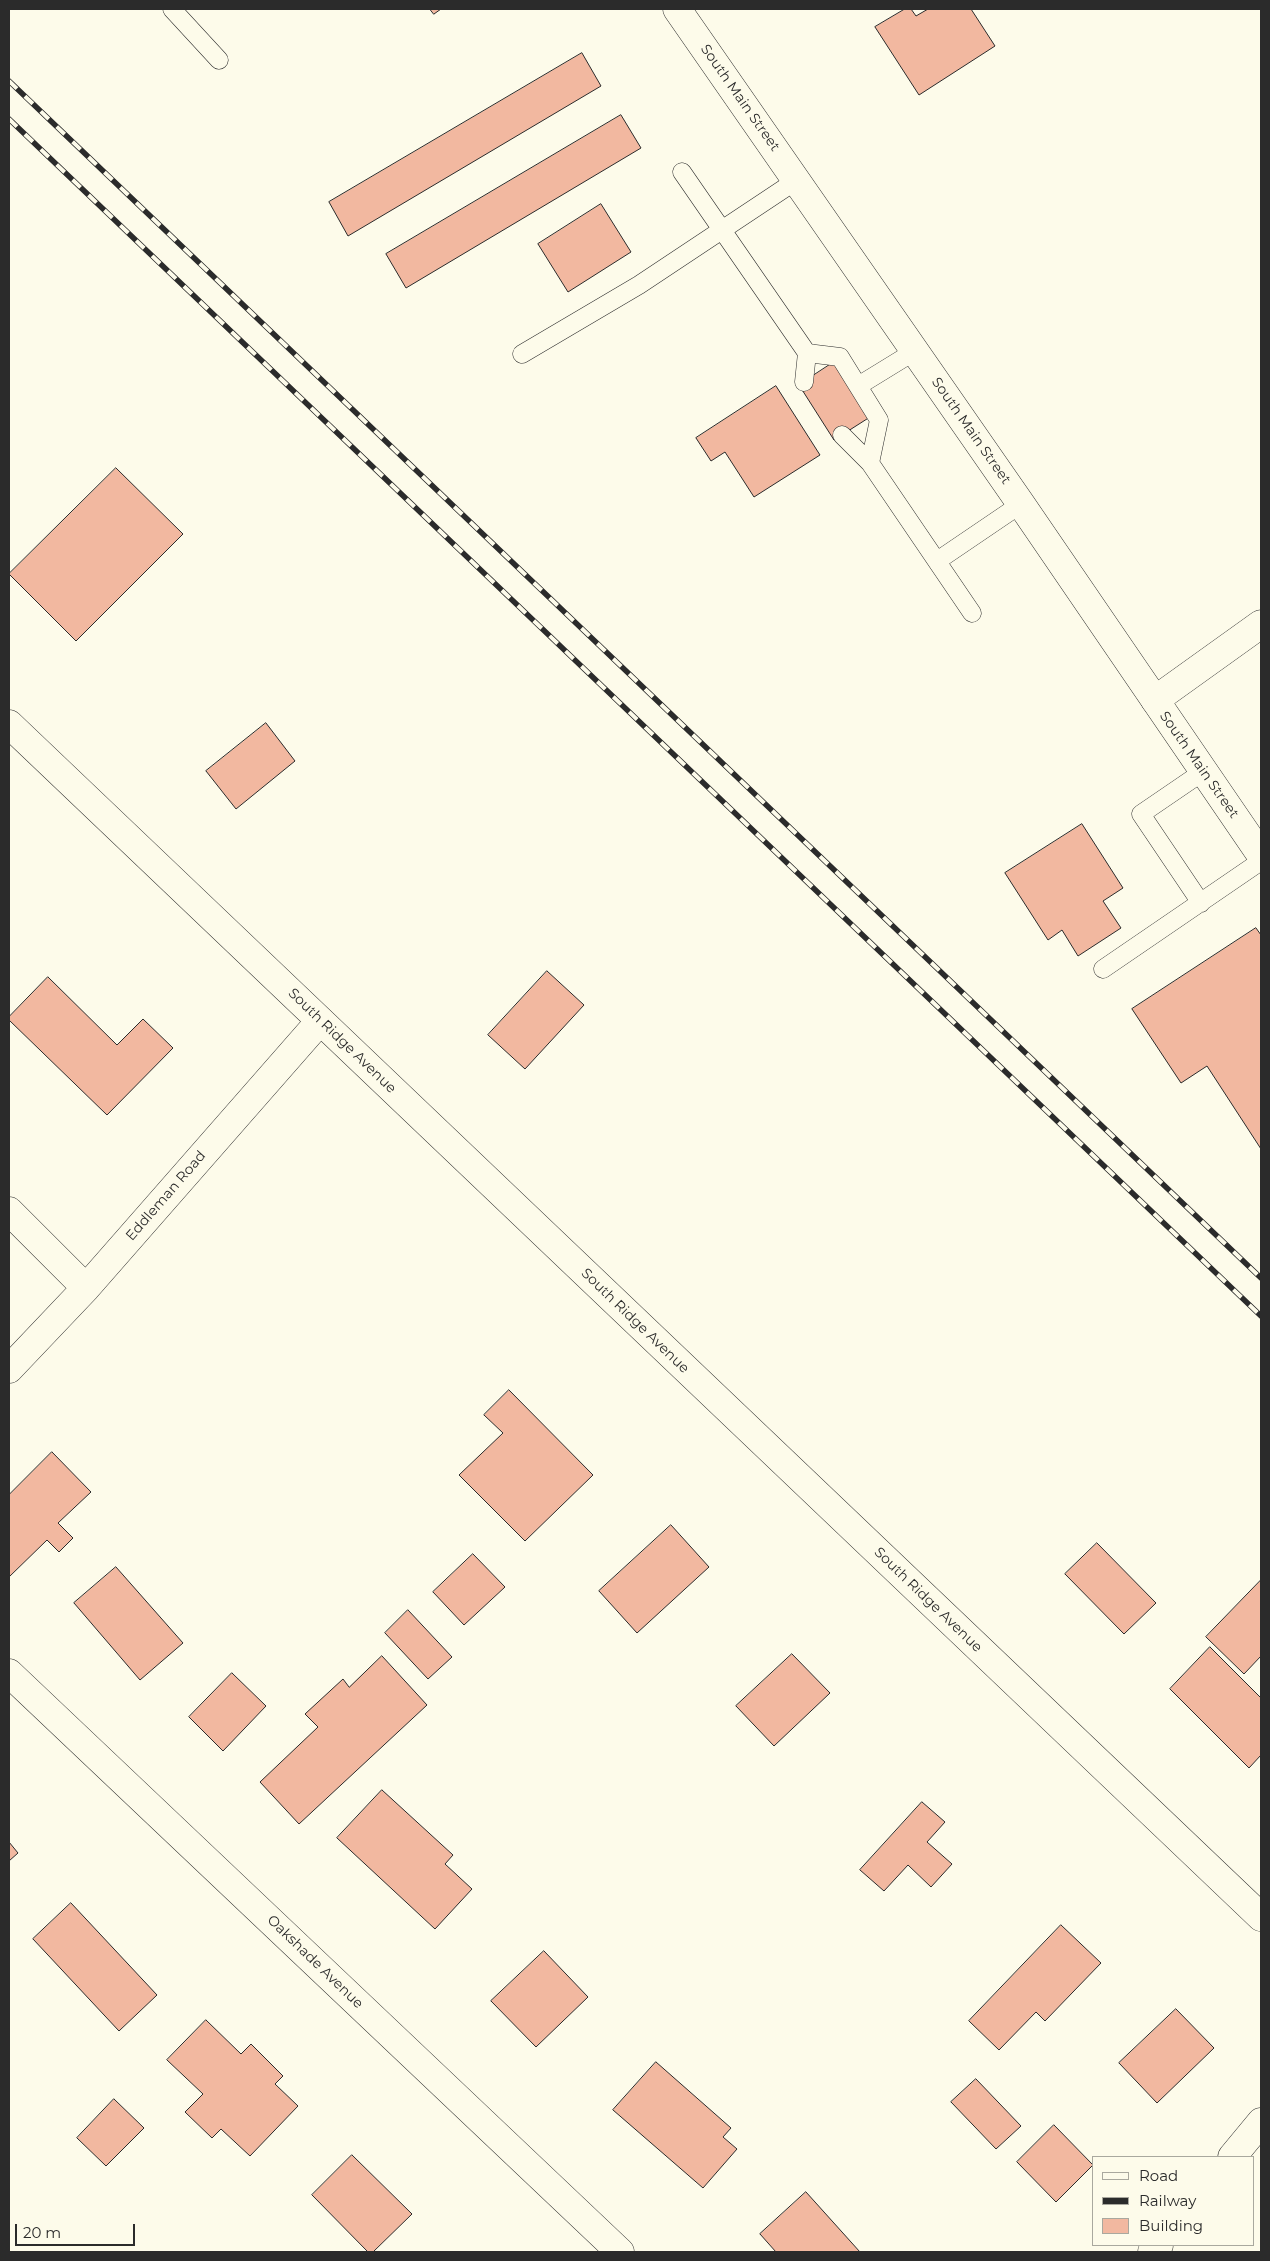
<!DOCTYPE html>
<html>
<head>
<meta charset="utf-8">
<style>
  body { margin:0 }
  #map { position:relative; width:1270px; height:2261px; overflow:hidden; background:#fdfbea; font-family:Montserrat,sans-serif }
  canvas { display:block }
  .frame { position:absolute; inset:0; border:10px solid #2b2b2b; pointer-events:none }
  .legend { position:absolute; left:1092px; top:2156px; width:162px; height:90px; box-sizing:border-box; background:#fdfbea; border:1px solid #a9a89e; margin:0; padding:6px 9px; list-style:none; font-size:15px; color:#2b2b2b }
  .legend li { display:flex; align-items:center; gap:10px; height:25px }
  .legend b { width:25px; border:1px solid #a9a89e }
  .scale { position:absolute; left:15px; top:2224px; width:120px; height:22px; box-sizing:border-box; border:2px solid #2b2b2b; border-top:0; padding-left:6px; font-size:15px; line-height:18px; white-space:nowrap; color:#2b2b2b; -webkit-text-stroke:4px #fdfbea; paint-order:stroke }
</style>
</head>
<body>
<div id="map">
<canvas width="1270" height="2261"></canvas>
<div class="frame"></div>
<ul class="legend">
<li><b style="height:6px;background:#fdfbea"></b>Road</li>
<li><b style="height:6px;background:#2b2b2b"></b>Railway</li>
<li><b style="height:14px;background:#f2b8a0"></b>Building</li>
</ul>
<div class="scale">20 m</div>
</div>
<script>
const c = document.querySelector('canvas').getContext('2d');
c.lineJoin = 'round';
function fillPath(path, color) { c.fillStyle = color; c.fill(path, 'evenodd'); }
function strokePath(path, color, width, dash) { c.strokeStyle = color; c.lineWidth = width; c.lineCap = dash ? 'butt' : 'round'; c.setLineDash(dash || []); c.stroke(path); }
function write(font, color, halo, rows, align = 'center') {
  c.font = font + ' Montserrat,sans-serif'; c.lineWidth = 4; c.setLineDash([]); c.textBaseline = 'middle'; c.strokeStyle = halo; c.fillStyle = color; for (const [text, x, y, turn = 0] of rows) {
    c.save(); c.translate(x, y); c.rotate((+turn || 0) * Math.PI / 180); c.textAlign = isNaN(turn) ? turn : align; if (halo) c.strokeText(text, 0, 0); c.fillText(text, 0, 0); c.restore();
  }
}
const building = new Path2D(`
  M430 9H441L434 14Z
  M905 9H911L916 16 928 9H971L995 46 919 95 875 27Z
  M582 53 601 86 348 236 329 202Z
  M621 115 641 148 406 288 386 254Z
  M601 204 631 252 568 292 538 244Z
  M834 362 870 417 834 440 799 385Z
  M776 386 820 455 754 497 725 452 711 461 696 438Z
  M116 468 183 534 76 641 9 574Z
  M266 723 295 761 236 809 206 771Z
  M1082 824 1123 888 1103 901 1121 928 1078 956 1062 930 1048 940 1005 873Z
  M1256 928 1261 935V1149L1207 1066 1181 1083 1132 1009Z
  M547 971 584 1005 525 1069 488 1035Z
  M48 977 117 1045 143 1019 173 1048 107 1115 9 1020V1017Z
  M509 1390 593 1475 525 1541 459 1475 503 1433 484 1415Z
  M52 1452 91 1492 58 1523 73 1538 59 1552 47 1540 9 1577V1495Z
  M671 1525 709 1567 637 1633 599 1591Z
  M1097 1543 1156 1603 1124 1634 1065 1574Z
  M473 1554 505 1587 464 1625 433 1592Z
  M116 1567 183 1643 140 1680 74 1603Z
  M1261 1580V1656L1244 1674 1206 1637Z
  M408 1610 452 1657 428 1679 385 1633Z
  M1210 1647 1261 1698V1755L1249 1768 1170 1689Z
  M792 1654 830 1693 774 1746 736 1706Z
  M382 1656 427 1705 299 1824 260 1782 318 1727 305 1714 343 1679 349 1687Z
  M232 1673 266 1706 223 1751 189 1717Z
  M382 1790 453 1855 445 1864 472 1889 435 1929 337 1838Z
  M922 1802 945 1822 927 1842 952 1864 931 1887 908 1865 884 1891 860 1870Z
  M9 1842 18 1853 9 1861Z
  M71 1903 157 1995 119 2031 33 1939Z
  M1061 1925 1101 1963 1045 2021 1036 2012 999 2050 969 2021Z
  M544 1951 588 1997 536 2047 491 2001Z
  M1176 2009 1214 2048 1157 2103 1119 2063Z
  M206 2020 241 2054 251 2044 283 2076 275 2084 298 2106 250 2156 221 2129 212 2138 185 2112 203 2094 167 2060Z
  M656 2062 731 2128 723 2137 737 2149 703 2188 613 2110Z
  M976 2079 1021 2126 996 2149 951 2102Z
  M114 2099 144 2128 106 2166 77 2138Z
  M1054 2125 1093 2165 1056 2202 1017 2162Z
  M352 2155 412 2214 373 2252H368L312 2195Z
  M806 2192 860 2252H776L760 2234Z`);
fillPath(building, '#f2b8a0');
strokePath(building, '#2b2b2b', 1);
const service = new Path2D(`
  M172 9 219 60
  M682 172 807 353 804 382
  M807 353 840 357 879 420 870 463
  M522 354 639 285 797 180
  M858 386 915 351
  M842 435 870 463 972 613
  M937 561 1021 504
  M1201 903 1141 814 1204 771
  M1103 969 1261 861`);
const minor = new Path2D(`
  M1155 700 1261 624
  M9 1211 86 1288
  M9 1369 86 1288 320 1021
  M9 1673 620 2252
  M1232 2157 1261 2122
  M1152 2252 1159 2245`);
const tertiary = new Path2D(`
  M9 724 1261 1917`);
const secondary = new Path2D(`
  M677 9 1021 504 1261 855`);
strokePath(service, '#2b2b2b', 19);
strokePath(minor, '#2b2b2b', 29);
strokePath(tertiary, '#2b2b2b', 29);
strokePath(secondary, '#2b2b2b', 29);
strokePath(service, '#fdfbea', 18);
strokePath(minor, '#fdfbea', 28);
strokePath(tertiary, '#fdfbea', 28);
strokePath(secondary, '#fdfbea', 28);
const rail = new Path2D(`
  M9 81 1261 1278
  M9 119 1261 1316`);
strokePath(rail, '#2b2b2b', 5.5);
strokePath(rail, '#fdfbea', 4, [11]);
write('14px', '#2b2b2b', '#fdfbea', [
  ["South Main Street",740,98,55],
  ["South Main Street",971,431,55],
  ["South Main Street",1199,765,55],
  ["South Ridge Avenue",342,1041,44],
  ["Eddleman Road",166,1196,-49],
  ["South Ridge Avenue",635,1321,44],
  ["South Ridge Avenue",928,1600,44],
  ["Oakshade Avenue",315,1962,44]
]);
</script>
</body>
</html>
